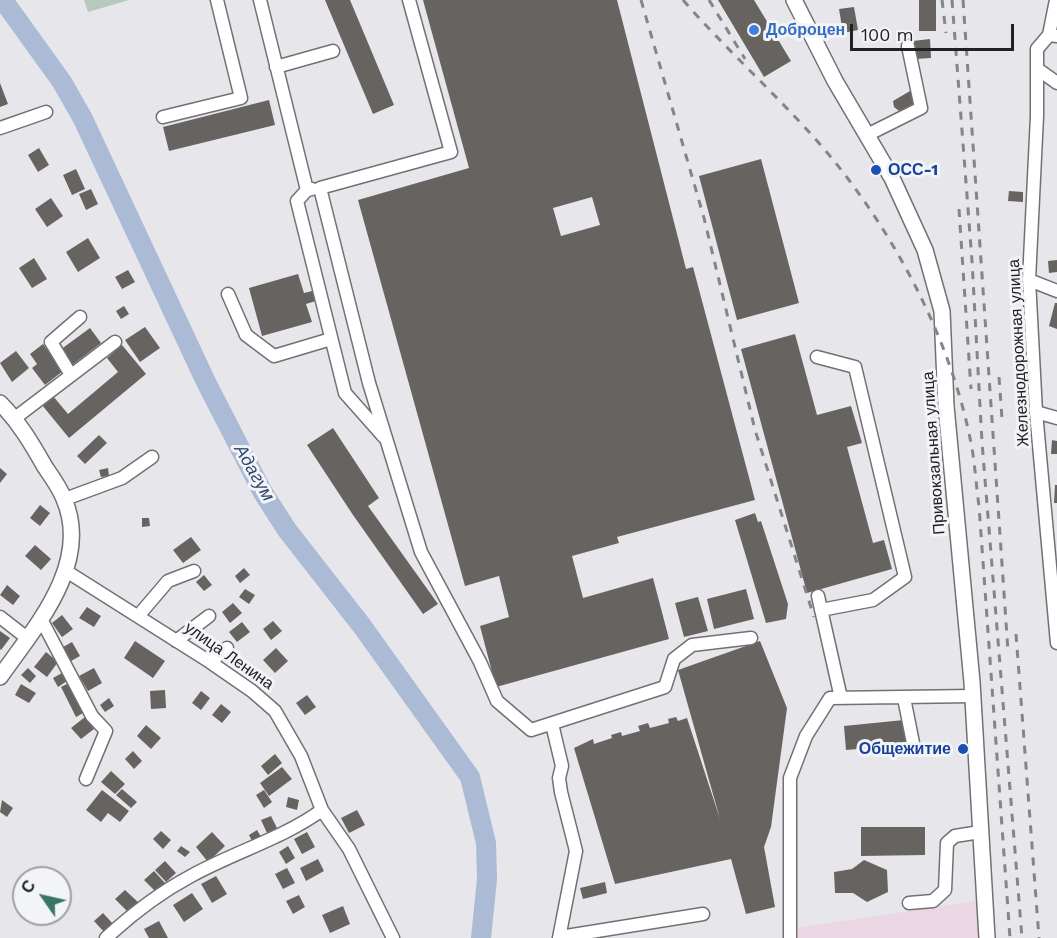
<!DOCTYPE html>
<html>
<head>
<meta charset="utf-8">
<style>
  body { margin:0 }
  #map { position:relative; width:1057px; height:938px; overflow:hidden; background:#e6e6eb; font-family:"Work Sans",sans-serif }
  canvas { display:block }
  .north { position:absolute; left:12px; top:866px; width:60px; height:60px; box-sizing:border-box; background:#f3f4f8; border:2px solid #9fa0a2; border-radius:50%; rotate:304deg; font-size:16px; font-weight:700; line-height:24px; text-align:center; color:#202122 }
  .north::after { content:''; display:block; margin:auto; width:21px; height:27px; background:#397764; clip-path:polygon(50% 0,100% 100%,50% 72%,0 100%) }
  .scale { position:absolute; left:850px; top:24px; width:164px; height:27px; box-sizing:border-box; border:3px solid #202122; border-top:0; padding-left:8px; font-size:18px; line-height:21px; white-space:nowrap; color:#202122; -webkit-text-stroke:4px #f3f4f8; paint-order:stroke }
</style>
</head>
<body>
<div id="map">
<canvas width="1057" height="938"></canvas>
<div class="north">С</div>
<div class="scale">100 m</div>
</div>
<script>
const c = document.querySelector('canvas').getContext('2d');
c.lineJoin = 'round';
function fillPath(path, color) { c.fillStyle = color; c.fill(path, 'evenodd'); }
function strokePath(path, color, width, dash) { c.strokeStyle = color; c.lineWidth = width; c.lineCap = dash ? 'butt' : 'round'; c.setLineDash(dash || []); c.stroke(path); }
function write(font, color, halo, rows, align = 'center') {
  c.font = font + ' "Work Sans",sans-serif'; c.lineWidth = 6; c.setLineDash([]); c.textBaseline = 'middle'; c.strokeStyle = halo; c.fillStyle = color; for (const [text, x, y, turn = 0] of rows) {
    c.save(); c.translate(x, y); c.rotate((+turn || 0) * Math.PI / 180); c.textAlign = isNaN(turn) ? turn : align; if (halo) c.strokeText(text, 0, 0); c.fillText(text, 0, 0); c.restore();
  }
}
fillPath(new Path2D(`
  M976 901 979 938H798L797 928Z`), '#ebd6e4');
fillPath(new Path2D(`
  M84 0H129L88 12Z`), '#b6cabc');
strokePath(new Path2D(`
  M3 0 62 82 83 119 206 382 262 491 287 530 362 626 470 777 486 843 487 879 481 938`), '#abbbd6', 20);
fillPath(new Path2D(`
  M325 0H350L394 105 373 114Z
  M423 0H617L686 269 693 267 755 500 617 537 619 543 572 556 583 598 653 578 669 639 496 687 480 626 509 617 499 576 465 586 358 200 469 168ZM592 197 600 225 561 236 553 208Z
  M718 0H754L791 61 764 77Z
  M919 0H936V31H919Z
  M854 7 858 30 843 33 839 9Z
  M930 39 931 58 915 59 913 41Z
  M0 83 8 104 0 107Z
  M910 91 919 107 899 111 894 107 893 101Z
  M269 100 275 125 169 151 163 127Z
  M39 148 49 165 38 172 28 155Z
  M761 159 799 303 737 320 699 176Z
  M76 169 85 189 72 195 63 175Z
  M91 189 98 204 86 210 79 194Z
  M1009 191 1023 192V202L1008 201Z
  M51 198 63 216 47 227 35 209Z
  M88 238 100 258 78 272 66 252Z
  M34 258 47 279 32 288 19 268Z
  M1057 260V272L1049 273 1048 261Z
  M128 270 135 282 122 289 115 277Z
  M298 274 304 293 316 290 319 300 306 304 312 322 262 336 249 288Z
  M1055 303H1057V329L1049 326Z
  M124 306 129 314 121 319 116 311Z
  M145 327 160 348 140 362 125 340Z
  M90 328 101 343 71 366 60 350Z
  M795 334 817 415 851 406 862 443 847 447 873 543 884 540 892 569 807 593 741 349Z
  M43 344 63 371 45 385 32 368 37 364 30 354Z
  M122 345 146 374 69 438 42 405 53 396 68 414 118 372 107 358Z
  M16 351 29 368 12 382 0 363Z
  M333 428 379 498 368 506 438 604 423 614 353 515 307 445Z
  M99 435 107 443 85 464 77 456Z
  M1052 440 1057 441V454H1051Z
  M0 468 7 474 0 483Z
  M108 468 109 476 101 477 99 470Z
  M1055 485H1057V503H1054Z
  M40 505 50 513 40 526 30 518Z
  M755 513 758 522 761 521 788 604 786 619 766 623 735 520Z
  M142 518H149L150 526 142 527Z
  M191 537 201 550 183 563 173 550Z
  M35 545 51 559 41 570 25 556Z
  M244 568 250 575 240 583 235 576Z
  M204 575 212 585 204 591 196 582Z
  M7 585 20 596 13 605 0 595Z
  M245 589 255 595 249 604 239 597Z
  M746 589 754 619 714 629 707 599Z
  M698 597 708 631 684 637 675 603Z
  M233 603 242 613 230 623 222 612Z
  M87 607 101 616 94 627 79 618Z
  M62 615 73 629 62 637 52 623Z
  M273 621 282 631 271 640 263 629Z
  M242 622 250 632 237 642 229 632Z
  M0 631 10 638 1 650 0 649Z
  M135 641 165 661 153 678 124 658Z
  M760 641 787 708 771 827 764 847 775 907 746 914 731 859 615 884 574 748 593 739 594 744 612 738 611 735 621 732 622 736 640 731 638 726 648 723 650 728 669 723 668 719 676 717 678 721 687 718 720 819 678 670Z
  M72 642 80 656 71 661 63 647Z
  M276 648 288 661 275 673 263 660Z
  M46 652 58 662 47 677 34 667Z
  M28 668 36 676 30 683 21 675Z
  M94 668 102 683 88 691 79 676Z
  M62 673 67 681 58 687 53 678Z
  M69 683 85 712 76 717 61 687Z
  M21 684 36 693 29 703 15 695Z
  M165 690 166 708 151 709 150 691Z
  M201 691 210 698 201 710 192 703Z
  M307 695 316 707 305 715 296 703Z
  M109 698 114 706 105 712 100 705Z
  M221 704 231 712 222 723 212 715Z
  M85 717 94 729 81 739 71 728Z
  M904 720 906 745 846 750 844 726Z
  M146 725 161 738 151 749 137 736Z
  M133 751 142 761 134 769 125 759Z
  M275 754 282 763 268 775 261 766Z
  M282 767 292 779 269 796 260 783Z
  M111 771 125 784 115 794 101 782Z
  M122 789 137 802 131 808 116 795Z
  M102 790 129 811 120 822 108 813 101 822 86 810Z
  M264 790 272 802 264 808 256 795Z
  M288 797 299 800 297 810 286 807Z
  M2 800 13 808 7 817 0 812Z
  M357 810 365 825 349 833 341 818Z
  M271 816 277 828 267 833 261 820Z
  M861 827H925V855L861 856Z
  M257 830 264 842 255 847 249 835Z
  M161 831 171 840 163 849 153 839Z
  M212 832 225 846 208 862 196 847Z
  M307 832 315 847 302 854 294 839Z
  M181 846 190 852 185 857 177 851Z
  M288 846 295 858 286 864 279 852Z
  M318 859 324 871 306 881 300 868Z
  M864 860 887 870 888 892 867 902 853 893H835L834 872 852 869Z
  M165 861 176 873 166 882 155 870Z
  M287 868 295 883 283 889 275 874Z
  M154 871 165 883 156 892 144 880Z
  M216 876 227 894 212 903 201 884Z
  M605 882 607 893 583 899 580 888Z
  M125 890 139 903 129 913 115 899Z
  M192 893 203 909 184 922 173 905Z
  M299 895 305 907 293 914 286 901Z
  M343 906 350 924 330 933 322 915Z
  M103 913 114 925 105 933 94 921Z
  M159 921 168 938H149L144 929Z`), '#676361');
const minor = new Path2D(`
  M260 0 307 190 312 189
  M409 0 451 152 320 188 369 383 421 552 480 662 497 701 531 730 665 687 674 659 692 645 751 638
  M1049 35 1056 0
  M1057 36 1049 35 1037 49V116L1029 280 1036 412 1057 643
  M276 67 333 51
  M1039 70 1057 83
  M163 117 241 98 217 0
  M0 128 46 112
  M867 135 921 108 908 46
  M307 190 297 201 345 393 384 437
  M1029 280 1057 291
  M228 294 246 335 274 356 331 339
  M817 357 855 367 905 577 873 600 821 610
  M71 375 51 342 80 317
  M1036 412 1057 418
  M15 418 115 342
  M65 499 122 478 152 457
  M66 571 210 662 252 691 275 711 301 756 322 810 349 849 393 938
  M818 596 841 698
  M139 615 168 581 194 571
  M0 617 27 638
  M41 619 92 716 106 731 86 779
  M176 641 209 616
  M210 662 227 648
  M904 698 914 748
  M552 724 562 766 559 778 561 792 576 851 559 938
  M909 903 933 901 945 890 947 843 955 836 980 832
  M560 937 703 914
  M106 938C132 914 161 892 191 876 234 852 282 839 322 810
  M790 938V778L806 736 830 698 973 696`);
const major = new Path2D(`
  M794 0 835 81 892 178 925 250 942 311 946 406 972 682 987 938
  M0 403C19 422 32 444 45 467 52 477 60 488 64 499 92 564 35 627 0 677`);
strokePath(minor, '#717175', 15);
strokePath(major, '#717175', 18);
strokePath(minor, '#fff', 12);
strokePath(major, '#fff', 15);
strokePath(new Path2D(`
  M641 0 704 218 755 430 814 617
  M683 0C730 54 784 101 830 156 896 236 951 340 971 443 975 463 976 485 979 506L1010 938
  M709 0 745 59
  M942 0 946 33
  M952 0 972 261 982 442 1022 938
  M963 0 1008 651
  M959 209 971 389
  M999 377 1002 419
  M1016 634 1039 938`), '#848588', 3, [8, 8]);
for (const [x, y, r, color] of [
  [754,30,6,"#3f7fe0"],
  [876,170,6,"#1a4fb4"],
  [963,749,6,"#1a4fb4"]
]) { const dot = new Path2D(); dot.arc(x, y, r, 0, 2 * Math.PI); c.fillStyle = color; c.fill(dot); strokePath(dot, '#f3f4f8', 2); }
write('bold 16px', '#366cbe', '#f3f4f8', [
  ["Доброцен",766,30]
], 'left');
write('bold 16px', '#164399', '#f3f4f8', [
  ["ОСС-1",888,170],
  ["Общежитие",951,749,"right"]
], 'left');
write('16px', '#202122', '#f3f4f8', [
  ["Железнодорожная улица",1019,353,-93],
  ["Привокзальная улица",934,453,-94],
  ["улица Ленина",229,656,35]
]);
write('italic 18px', '#31476e', '#f3f4f8', [
  ["Адагум",254,473,60]
]);
</script>
</body>
</html>
